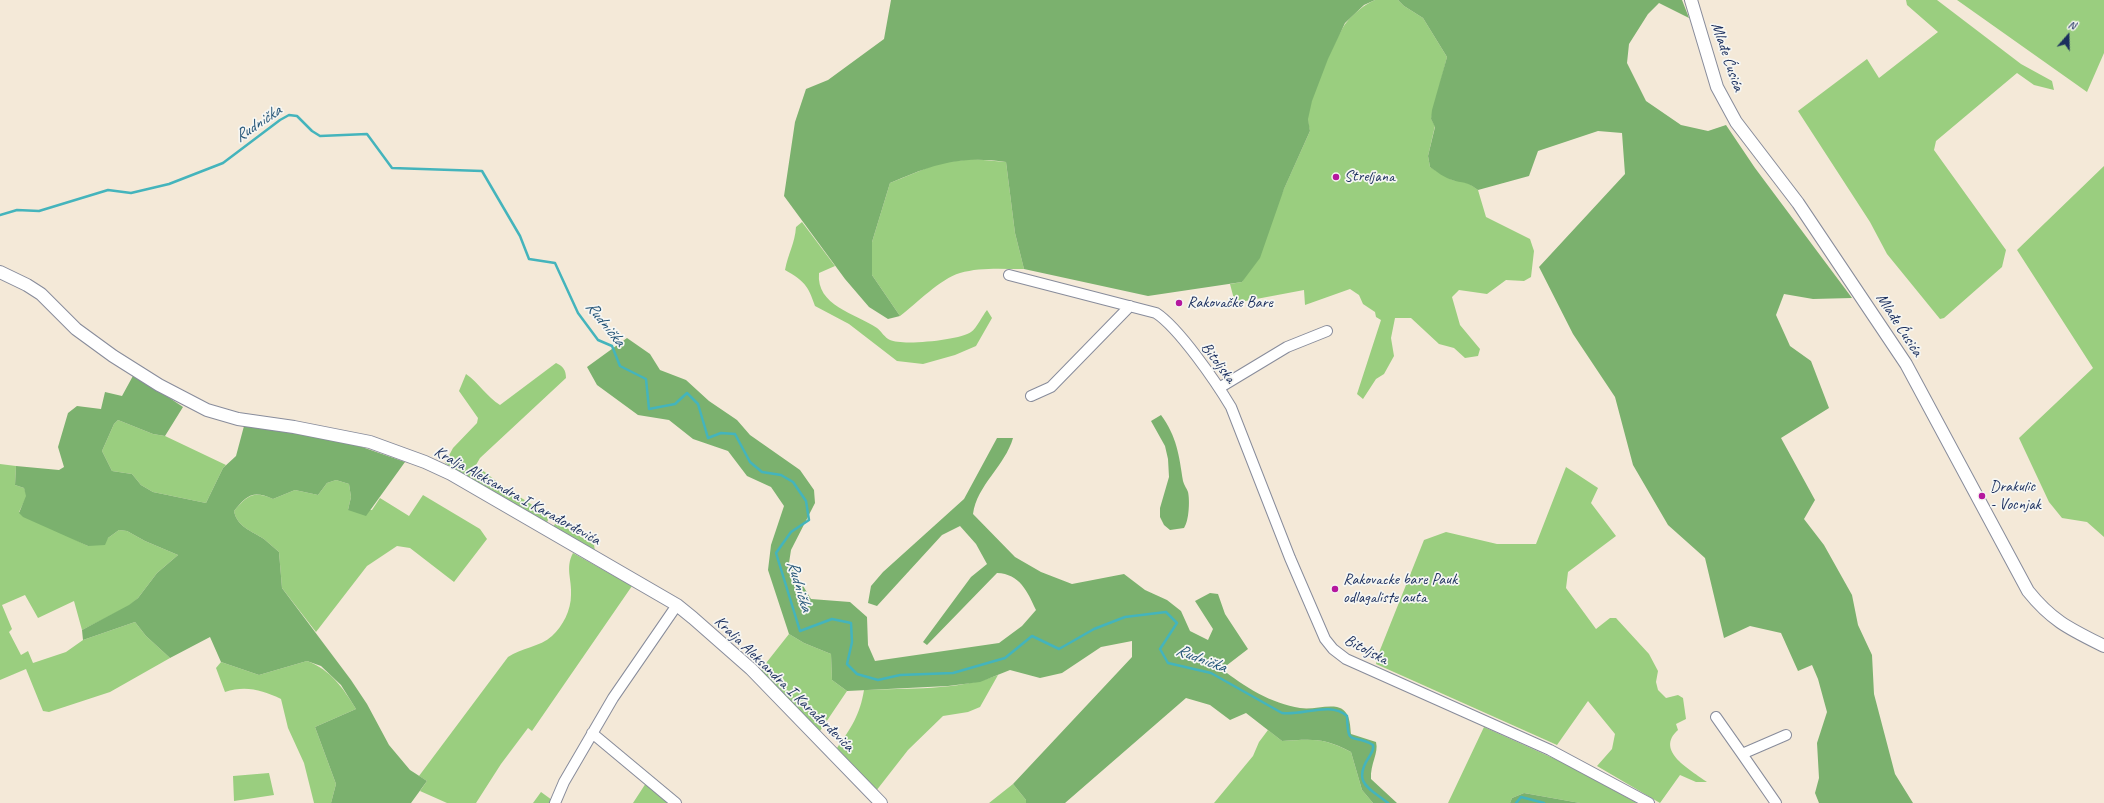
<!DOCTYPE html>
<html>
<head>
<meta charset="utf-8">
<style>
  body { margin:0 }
  #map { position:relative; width:2104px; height:803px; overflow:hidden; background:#f4e9d8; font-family:Caveat,sans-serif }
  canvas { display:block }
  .north { position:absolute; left:2048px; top:16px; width:40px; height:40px; -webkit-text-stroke:3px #f6f6f2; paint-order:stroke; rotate:20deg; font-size:11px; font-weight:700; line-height:16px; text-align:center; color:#1b2f5e }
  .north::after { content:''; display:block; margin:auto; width:14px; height:18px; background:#1b2f5e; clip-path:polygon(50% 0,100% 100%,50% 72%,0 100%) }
</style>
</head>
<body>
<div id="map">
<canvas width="2104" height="803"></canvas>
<div class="north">N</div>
</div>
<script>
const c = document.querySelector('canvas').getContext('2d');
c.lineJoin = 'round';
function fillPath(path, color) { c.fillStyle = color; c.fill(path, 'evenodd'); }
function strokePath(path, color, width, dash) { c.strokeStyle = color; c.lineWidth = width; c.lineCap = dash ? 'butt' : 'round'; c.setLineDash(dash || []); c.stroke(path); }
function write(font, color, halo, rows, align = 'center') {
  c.font = font + ' Caveat,sans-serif'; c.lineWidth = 3.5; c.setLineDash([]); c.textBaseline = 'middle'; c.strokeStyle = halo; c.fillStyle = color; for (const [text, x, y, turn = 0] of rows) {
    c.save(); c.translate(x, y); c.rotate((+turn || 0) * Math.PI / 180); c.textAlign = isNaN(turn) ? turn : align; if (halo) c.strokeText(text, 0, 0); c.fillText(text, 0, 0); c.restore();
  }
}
fillPath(new Path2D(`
  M1375 0H1398L1404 6 1423 18 1447 57 1431 119 1435 126 1428 156 1430 167 1452 180 1467 182 1478 190 1486 217 1530 239 1534 251 1531 277 1524 281 1506 280 1487 294 1459 290 1452 297 1460 325 1480 349 1478 356 1465 358 1454 348 1439 344 1411 318H1395L1391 338 1394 356 1384 374 1376 379 1363 399 1357 394 1381 320 1376 317 1375 312 1363 304 1359 295 1350 289 1305 305 1304 290 1235 303 1230 284 1242 282 1310 131C1309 127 1308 123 1308 119 1307 103 1336 36 1346 23 1354 13 1364 5 1375 0Z
  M1906 0H1937L2021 64 2052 81 2054 90 2034 85 2017 73 1936 141 1934 150 2006 250 2002 267 1944 318 1940 319 1887 254 1870 222 1798 111 1867 59 1879 78 1938 32 1907 5Z
  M1957 0H2104V53L2087 92Z
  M972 159 1006 162 1015 233 1024 269C1003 269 980 267 960 273 940 279 917 303 900 316L872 275V242L890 183 939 163Z
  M2104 166V537L2087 522 2062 518 2049 502 2019 438 2093 368 2017 250Z
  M802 222 835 266 819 273C816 306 855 313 877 328 881 331 885 338 890 340 902 346 961 340 971 332 977 328 982 316 987 310L992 318 976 346 955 355 923 364 897 361 849 324 815 306C808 285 804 281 785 270 788 254 795 243 796 227Z
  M556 363C563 366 566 370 566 378L480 458 476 465 501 485 545 513 548 520 546 525 445 463 453 448 477 423 478 418 459 391 466 374C479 383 487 397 500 405Z
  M118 420 153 434 165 436 226 465 223 468 206 503 153 492 141 485 132 474 112 471 102 451 114 424Z
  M0 464 16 466 15 485 24 488 27 496 19 512 88 546 108 538 119 530 127 531 145 541 178 555 157 573 138 598 129 606 82 630 74 601 38 618 25 595 2 605 12 629 9 632 21 655 28 651 33 663 66 652 83 640 135 622 146 636 170 658 110 692 49 712 43 711 26 669 0 680Z
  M1566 467 1598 488 1591 503 1616 536 1568 572 1566 588 1596 629 1610 618H1616L1649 654 1658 671 1656 682 1658 690 1666 698 1678 695 1683 698 1686 719 1676 724 1678 730C1654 751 1691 770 1707 782H1696L1680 775 1660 803 1597 766 1612 749 1615 734 1588 701 1557 745 1376 664 1380 650 1424 540 1446 532 1497 544H1536Z
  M336 480 349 484 351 497 348 510H372L380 498 409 516 423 495 480 529 487 539 454 582 410 548 397 546 367 566 316 632 282 588 279 552C274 548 269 543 264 539 252 531 237 527 234 511 247 496 253 490 273 499L295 490 318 495 327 483Z
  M555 524 567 528 594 545 595 551 552 528Z
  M573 553 632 586 532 731 528 728 501 764 476 803H447L420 791 427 781 419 776 508 657C521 648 540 647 552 636 563 626 571 610 571 595 572 579 565 568 573 553Z
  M789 634 804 643 831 654 832 680 847 691 820 731 759 672Z
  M307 661C331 670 343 688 356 709L315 727 336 784 331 803H314L304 763 288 728 281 699C263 690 245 685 225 692L216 668 221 662 259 675Z
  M998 675 980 707 968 712 943 716 908 750 876 791 837 748C851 728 860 715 864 690 908 688 956 691 998 675Z
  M1484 727 1564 763 1637 803H1580L1524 793 1512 798 1510 803H1448Z
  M1268 730 1282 741C1312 739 1323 737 1351 752L1362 790 1373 803H1214L1253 756 1259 742Z
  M269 773 274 795 234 801 233 776Z
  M646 783 671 803H633Z
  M1013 784 1026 800V803H989Z
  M541 792 552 800 551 803H533Z`), '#9ace7f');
fillPath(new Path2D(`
  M891 0H1375L1364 5 1345 23 1328 59 1312 101 1308 119 1310 131 1284 189 1260 258 1242 282 1148 296 1024 269 1015 233 1006 162C959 155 932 165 890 183L872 242V275L900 316 888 319 869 307 845 279 784 196 795 122 806 89 828 80 884 39Z
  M1398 0H1682L1689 18 1659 3 1648 14 1629 44 1627 63 1646 101 1681 125 1708 131 1726 125 1755 168 1852 298 1813 299 1784 294 1776 315 1790 346 1811 361 1829 408 1781 438 1815 500 1804 519 1824 545 1852 595 1858 625 1872 655 1874 694 1895 774 1913 803H1819L1815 793 1819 778 1817 743 1827 712 1818 679 1812 665 1798 671 1781 633 1750 626 1724 638 1705 558 1668 525 1633 465 1615 397 1573 334 1539 267 1625 174 1622 133 1598 131 1538 151 1529 176 1478 190C1466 181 1466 184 1452 180 1445 178 1437 172 1430 167L1428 156 1435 127 1431 119 1432 110 1447 57 1423 18 1404 6Z
  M627 338 650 354 660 370 686 380 709 401 737 420 750 435 800 470 814 490 815 503 791 550 789 563 811 599 850 602 867 617 868 645 875 661 999 643 1022 626 1036 610C1027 591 1020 574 997 573L927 645 923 642 971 577 987 564 976 544 960 526 942 535 877 606 868 603 871 586 883 572 964 499 997 438H1013C1005 466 977 485 973 514L1015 557 1041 572 1072 584 1124 574 1145 590 1167 600 1181 611 1190 631 1208 640 1213 629 1195 601 1210 593 1218 594 1225 614 1248 649 1222 669C1243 686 1272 704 1300 708 1312 710 1325 705 1337 707 1350 710 1350 723 1351 734L1376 742C1379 753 1370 764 1371 779L1397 803H1373L1362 790 1351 752C1324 737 1311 739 1282 741L1246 713 1230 720 1210 705 1186 698 1065 803H1026V800L1013 784 1132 657V641L1101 647 1062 673 1040 678 1010 670 980 682 948 686 847 691 832 680 831 654 804 643 789 634 768 570 771 545 784 506 771 487 747 476 728 451 693 439 669 420 638 415 597 385 587 367Z
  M134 374 183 407 165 436 153 434 118 420 114 424 102 451 112 471 132 474 141 485 153 492 206 503 223 468 236 456 244 426 309 434 362 447 405 462 366 516 348 510 351 497 349 484 336 480 327 483 318 495 295 490 273 499C253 490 247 495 234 511 237 527 252 531 264 539 269 543 274 548 279 552L282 588 351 680 367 704 389 745 410 770 427 781 411 803H331L336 784 315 727 356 709 341 685 321 666 307 661 259 675 221 662 210 637 170 658 146 636 135 622 83 640 82 630 129 605 138 598 157 573 178 555 145 541 127 531 119 530 108 538 105 545 88 546 23 517 19 513 26 496 24 488 15 485 16 466 59 470 64 467 58 447 68 413 77 406 101 409 105 392 122 396Z
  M1161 415C1177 437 1179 455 1183 481 1184 485 1187 489 1188 492 1190 501 1189 521 1184 528L1170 530 1164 525 1160 517V508L1169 477 1168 459 1165 446 1151 421Z
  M1524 793 1580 803H1510L1512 798Z`), '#7bb16e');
strokePath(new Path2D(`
  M0 215 17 210 39 211 108 190 131 193 169 184 223 163 280 120 289 115 297 116 312 131 320 136 367 134 392 168 482 171 520 236 529 259 555 263 578 313 598 340 612 346 620 366 646 379 649 409 675 404 687 393 698 404 708 438 721 433 735 434 750 462 762 472 781 475 793 482 806 501 809 520 791 532 776 553 800 631 832 619 851 623 852 642 847 664 857 674 878 680 900 675 953 673 1005 658 1032 636 1059 649 1094 629 1125 617 1166 612 1177 623 1160 649 1168 663 1211 673 1282 713C1303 716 1330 701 1347 716 1348 749 1352 732 1373 745 1374 750 1372 752 1369 757 1352 783 1369 788 1388 803
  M1516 803 1521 797 1544 803`), '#44b4bc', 2.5);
const minor = new Path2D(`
  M1009 275 1156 313C1179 328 1216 382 1231 407L1290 558 1325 639 1333 649 1346 659 1550 750 1649 803
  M1219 388 1287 347 1327 331
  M1031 396 1051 387 1130 306
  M1716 717 1742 754
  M592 733 676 803
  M555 803 564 782 613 698 677 605
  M1776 803 1742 754 1786 735`);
const tertiary = new Path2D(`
  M1691 0 1717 87 1736 122 1798 203 1906 364 2028 591C2052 621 2070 629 2104 646
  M0 272 27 285 41 294 76 329 113 356 159 385 207 410 238 419 294 427 370 442 425 462 451 474 677 605 693 618 751 669 881 803`);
strokePath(minor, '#888c9b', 12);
strokePath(tertiary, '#888c9b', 14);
strokePath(minor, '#fff', 10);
strokePath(tertiary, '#fff', 12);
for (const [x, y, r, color] of [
  [1336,177,4,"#b5179e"],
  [1179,303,4,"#b5179e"],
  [1982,496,4,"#b5179e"],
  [1335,589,4,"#b5179e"]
]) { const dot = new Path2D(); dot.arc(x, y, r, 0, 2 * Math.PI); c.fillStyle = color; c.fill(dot); strokePath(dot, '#f6f6f2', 1.5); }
write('16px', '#1b2f5e', '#f6f6f2', [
  ["Mlađe Ćusića",1727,57,71],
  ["Mlađe Ćusića",1899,325,57],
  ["Bitoljska",1218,363,53],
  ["Kralja Aleksandra I Karađorđevića",517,496,29],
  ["Bitoljska",1366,650,28],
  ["Kralja Aleksandra I Karađorđevića",784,684,44]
]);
write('16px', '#1b2f5e', '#f6f6f2', [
  ["Streljana",1344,177],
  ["Rakovačke Bare",1187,303],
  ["Drakulic",1990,487],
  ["- Vocnjak",1990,505],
  ["Rakovacke bare Pauk",1343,580],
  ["odlagaliste auta",1343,598]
], 'left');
write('italic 17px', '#27577a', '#f6f6f2', [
  ["Rudnička",258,124,-34],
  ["Rudnička",605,324,51],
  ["Rudnička",799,586,73],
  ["Rudnička",1201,659,21]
]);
</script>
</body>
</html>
